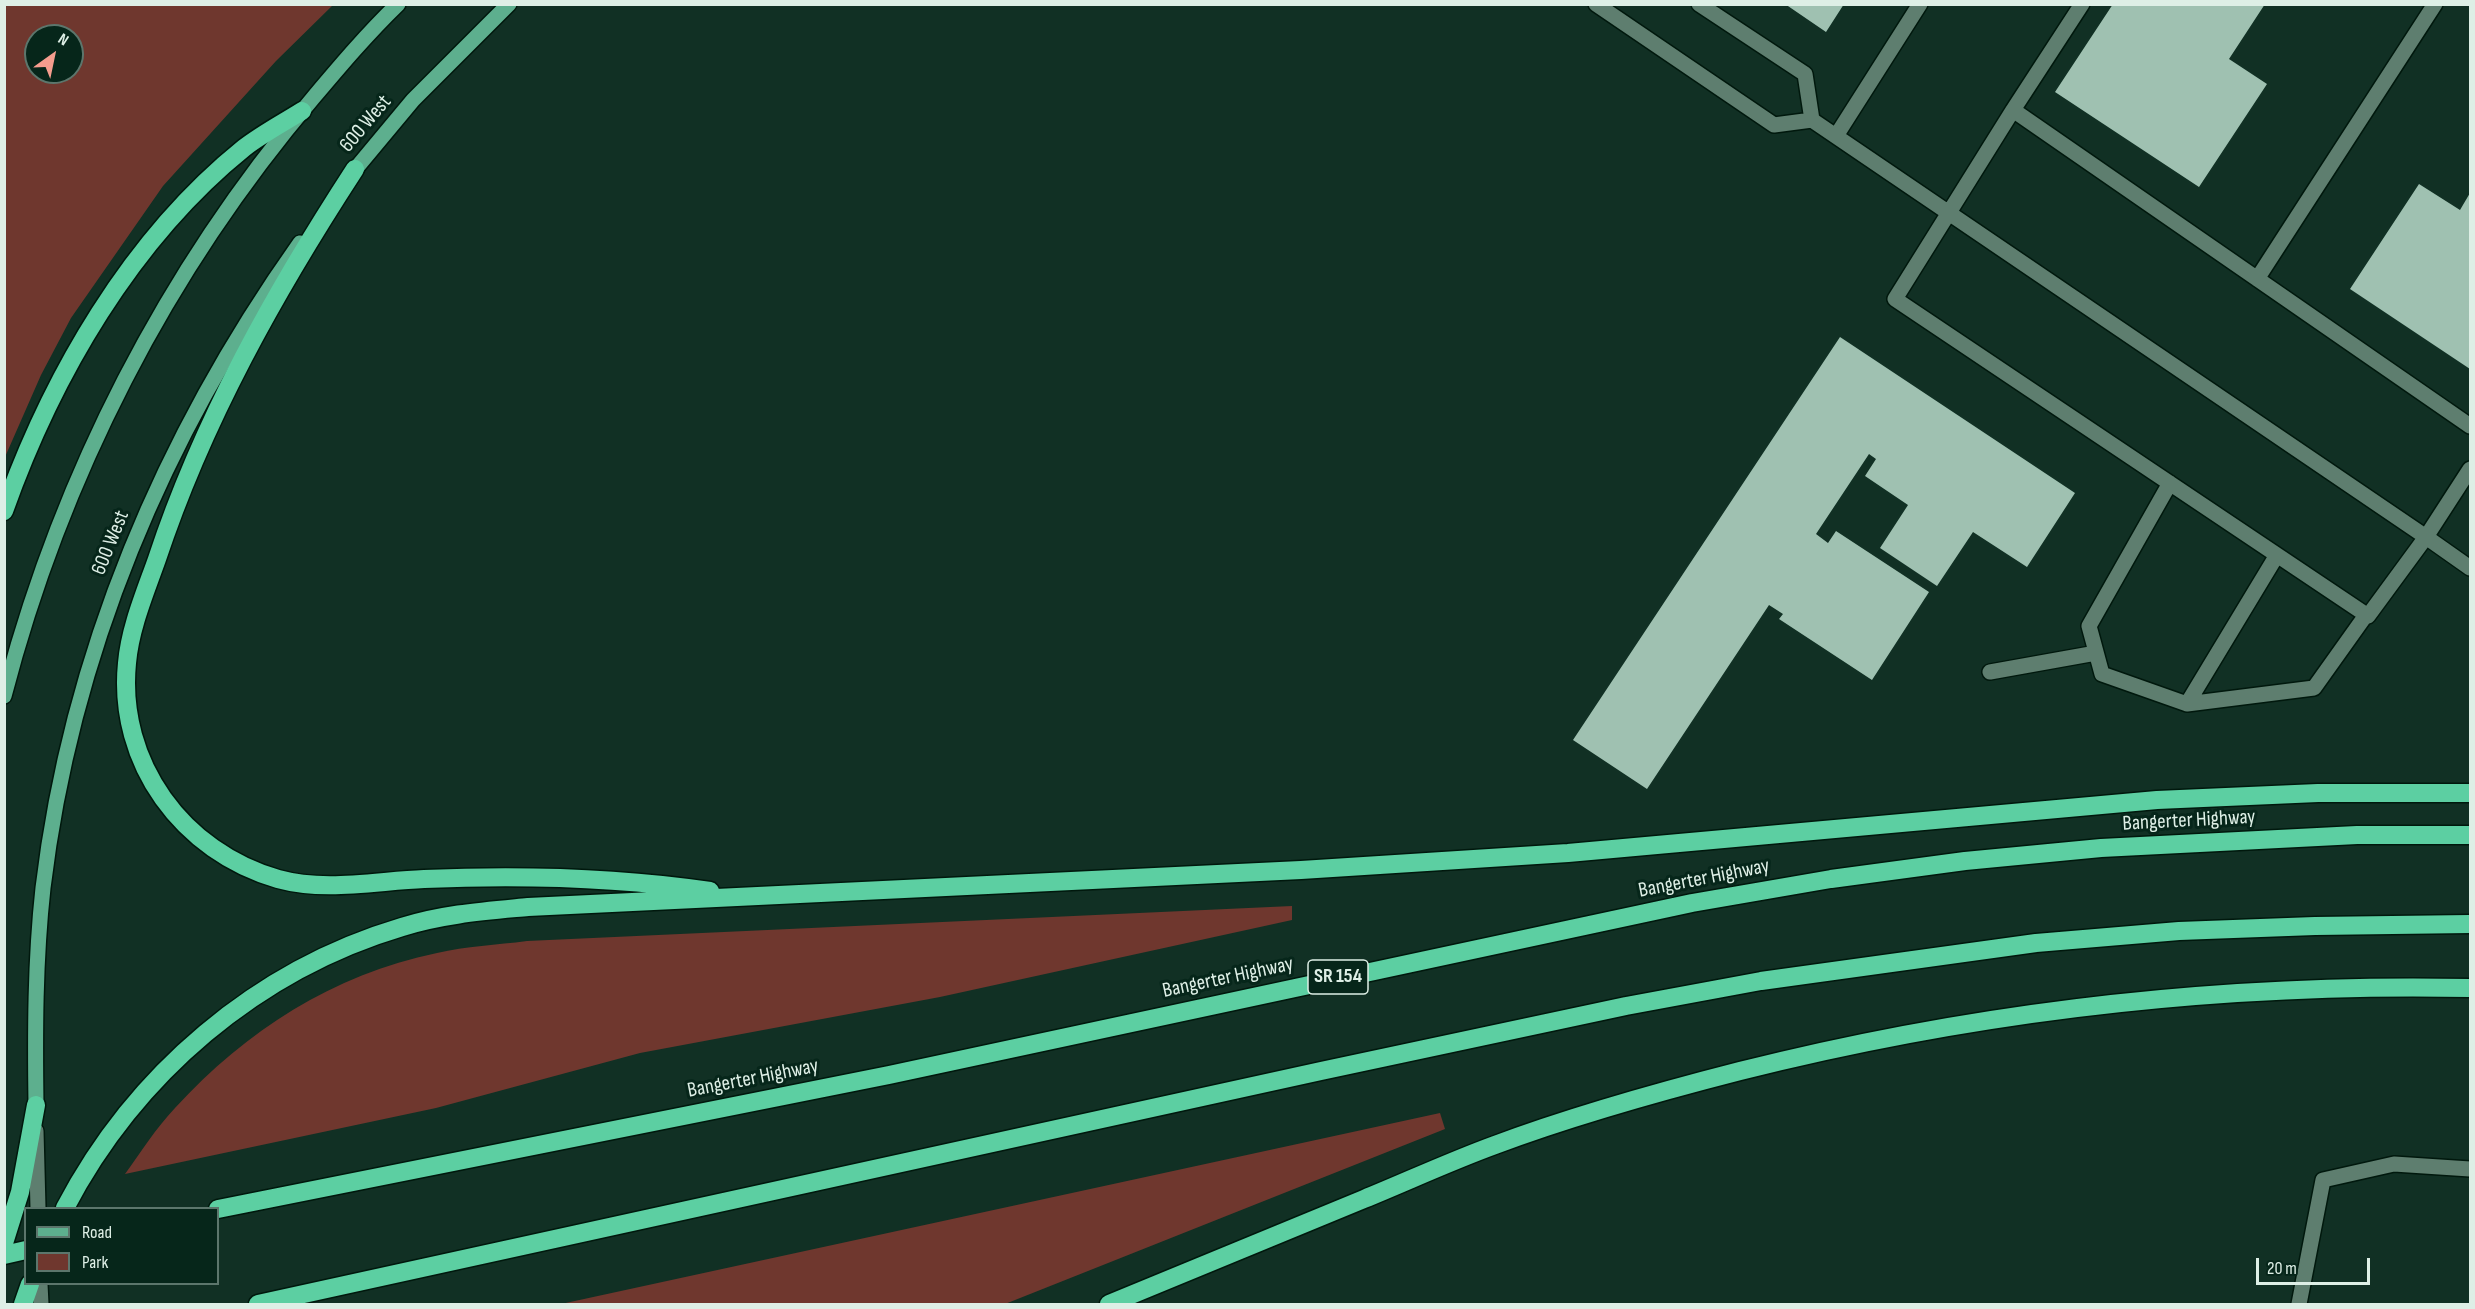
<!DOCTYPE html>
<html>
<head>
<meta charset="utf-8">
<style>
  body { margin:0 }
  #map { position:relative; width:2475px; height:1309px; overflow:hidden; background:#113024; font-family:"Sofia Sans Condensed",sans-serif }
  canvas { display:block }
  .frame { position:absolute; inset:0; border:6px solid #deefe6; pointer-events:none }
  .legend { position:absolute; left:24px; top:1207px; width:195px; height:78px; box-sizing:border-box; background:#06261a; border:2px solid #5c766c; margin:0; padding:8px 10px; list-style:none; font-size:18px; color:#deefe6 }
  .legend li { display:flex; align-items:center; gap:12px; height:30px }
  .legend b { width:30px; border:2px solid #5c766c }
  .north { position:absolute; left:24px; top:24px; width:60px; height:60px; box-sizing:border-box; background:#06261a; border:2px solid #5c766c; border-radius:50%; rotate:33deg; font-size:16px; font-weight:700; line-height:24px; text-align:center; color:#deefe6 }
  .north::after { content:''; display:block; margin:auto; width:21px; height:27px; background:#f59d8e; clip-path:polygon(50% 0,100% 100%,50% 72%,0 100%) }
  .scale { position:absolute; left:2256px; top:1258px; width:114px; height:27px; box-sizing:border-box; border:3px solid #deefe6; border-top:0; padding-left:8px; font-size:18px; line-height:21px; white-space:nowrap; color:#deefe6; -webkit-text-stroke:4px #06261a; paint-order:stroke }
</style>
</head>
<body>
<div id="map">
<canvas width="2475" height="1309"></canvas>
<div class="frame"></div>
<ul class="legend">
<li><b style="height:8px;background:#5daf8e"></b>Road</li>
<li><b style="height:16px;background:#6f372e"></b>Park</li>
</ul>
<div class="north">N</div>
<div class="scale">20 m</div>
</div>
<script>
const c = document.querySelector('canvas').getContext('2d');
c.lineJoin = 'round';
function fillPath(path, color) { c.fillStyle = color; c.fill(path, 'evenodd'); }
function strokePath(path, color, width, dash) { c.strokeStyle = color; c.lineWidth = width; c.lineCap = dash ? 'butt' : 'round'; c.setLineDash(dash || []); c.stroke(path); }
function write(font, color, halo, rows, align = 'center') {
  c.font = font + ' "Sofia Sans Condensed",sans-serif'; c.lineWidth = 6; c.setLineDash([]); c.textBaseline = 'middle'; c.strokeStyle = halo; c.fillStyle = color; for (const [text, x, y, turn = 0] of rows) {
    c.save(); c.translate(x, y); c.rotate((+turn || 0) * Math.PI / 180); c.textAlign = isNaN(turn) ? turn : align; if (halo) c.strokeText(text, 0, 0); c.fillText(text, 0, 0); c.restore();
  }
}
fillPath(new Path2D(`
  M5 4 333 5 276 61 163 186 71 318 41 375 5 457ZM36 36H72V72H36Z
  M1292 906V920L940 997 640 1053 436 1108 125 1174C141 1152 156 1128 175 1108 247 1030 332 975 437 953 466 946 497 945 527 941Z
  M1440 1113 1445 1129 1005 1304H561Z`), '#6f372e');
fillPath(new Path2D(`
  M1785 4H1844L1826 32Z
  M2113 4H2265L2229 59 2267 84 2199 187 2055 92Z
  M2419 184 2460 210 2470 193V369L2350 289Z
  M1840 337 2075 493 2027 567 1973 532 1937 586 1880 548 1908 505 1865 476 1876 459 1869 454 1816 534 1828 543 1836 531 1929 592 1872 680 1779 619 1783 614 1769 605 1647 789 1573 740Z`), '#9fc1b1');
const minor = new Path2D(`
  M1596 4 1774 125 1812 120 1805 74 1699 4
  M2082 4 2013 110 2470 426
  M2013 110 1895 299 2368 616 2426 537 2470 568
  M1812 120 2426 537 2470 469
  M1836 136 1920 4
  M2257 279 2435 4
  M2170 483 2089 626 2102 674 2187 704 2314 688 2366 615
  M1990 672 2096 653
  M2187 704 2277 555
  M36 1131 38 1208
  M40 1284 41 1304
  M2299 1304 2323 1180 2394 1164 2470 1169`);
const major = new Path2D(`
  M348 178 413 100 509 4
  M4 696C61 477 166 271 313 98 340 66 367 34 398 4
  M36 1105C35 1033 35 961 43 888 71 654 164 435 300 243`);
const highway = new Path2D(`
  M355 169C275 292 203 420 157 559 145 593 130 628 127 663 117 763 183 852 278 879 325 892 376 881 424 879 520 875 615 877 710 891
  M4 511C52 376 131 239 244 148 262 134 283 123 302 111
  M65 1208C135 1074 257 970 402 927 443 914 486 911 528 907L1301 870 1568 853 2157 800 2318 793H2470
  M218 1209 889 1075 1692 903 1831 879 1965 861 2101 848 2357 835H2470
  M4 1243 20 1192 36 1105
  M4 1255 26 1250
  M23 1304 30 1284
  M258 1304 1321 1071 1626 1006 1761 981 2036 943 2179 931 2315 926 2470 924
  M1109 1304C1194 1269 1279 1234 1364 1199 1408 1181 1451 1161 1495 1145 1575 1115 1658 1092 1740 1071 1978 1011 2225 983 2470 988`);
strokePath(minor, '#00180d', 18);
strokePath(major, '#00180d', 18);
strokePath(highway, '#00180d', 21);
strokePath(minor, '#5e7e6f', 15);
strokePath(major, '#5daf8e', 15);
strokePath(highway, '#5ccfa2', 18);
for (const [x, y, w] of [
  [1338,977,60]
]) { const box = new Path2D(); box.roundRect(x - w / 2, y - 17, w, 34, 4.5); c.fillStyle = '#06261a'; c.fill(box); strokePath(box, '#deefe6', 1.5); }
write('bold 20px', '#deefe6', null, [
  ["SR 154",1338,977]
]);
write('21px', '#deefe6', '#06261a', [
  ["600 West",366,124,-50],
  ["600 West",111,543,-68],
  ["Bangerter Highway",2189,821,-3],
  ["Bangerter Highway",1704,879,-11],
  ["Bangerter Highway",1228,978,-12],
  ["Bangerter Highway",753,1079,-11]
]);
</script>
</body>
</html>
